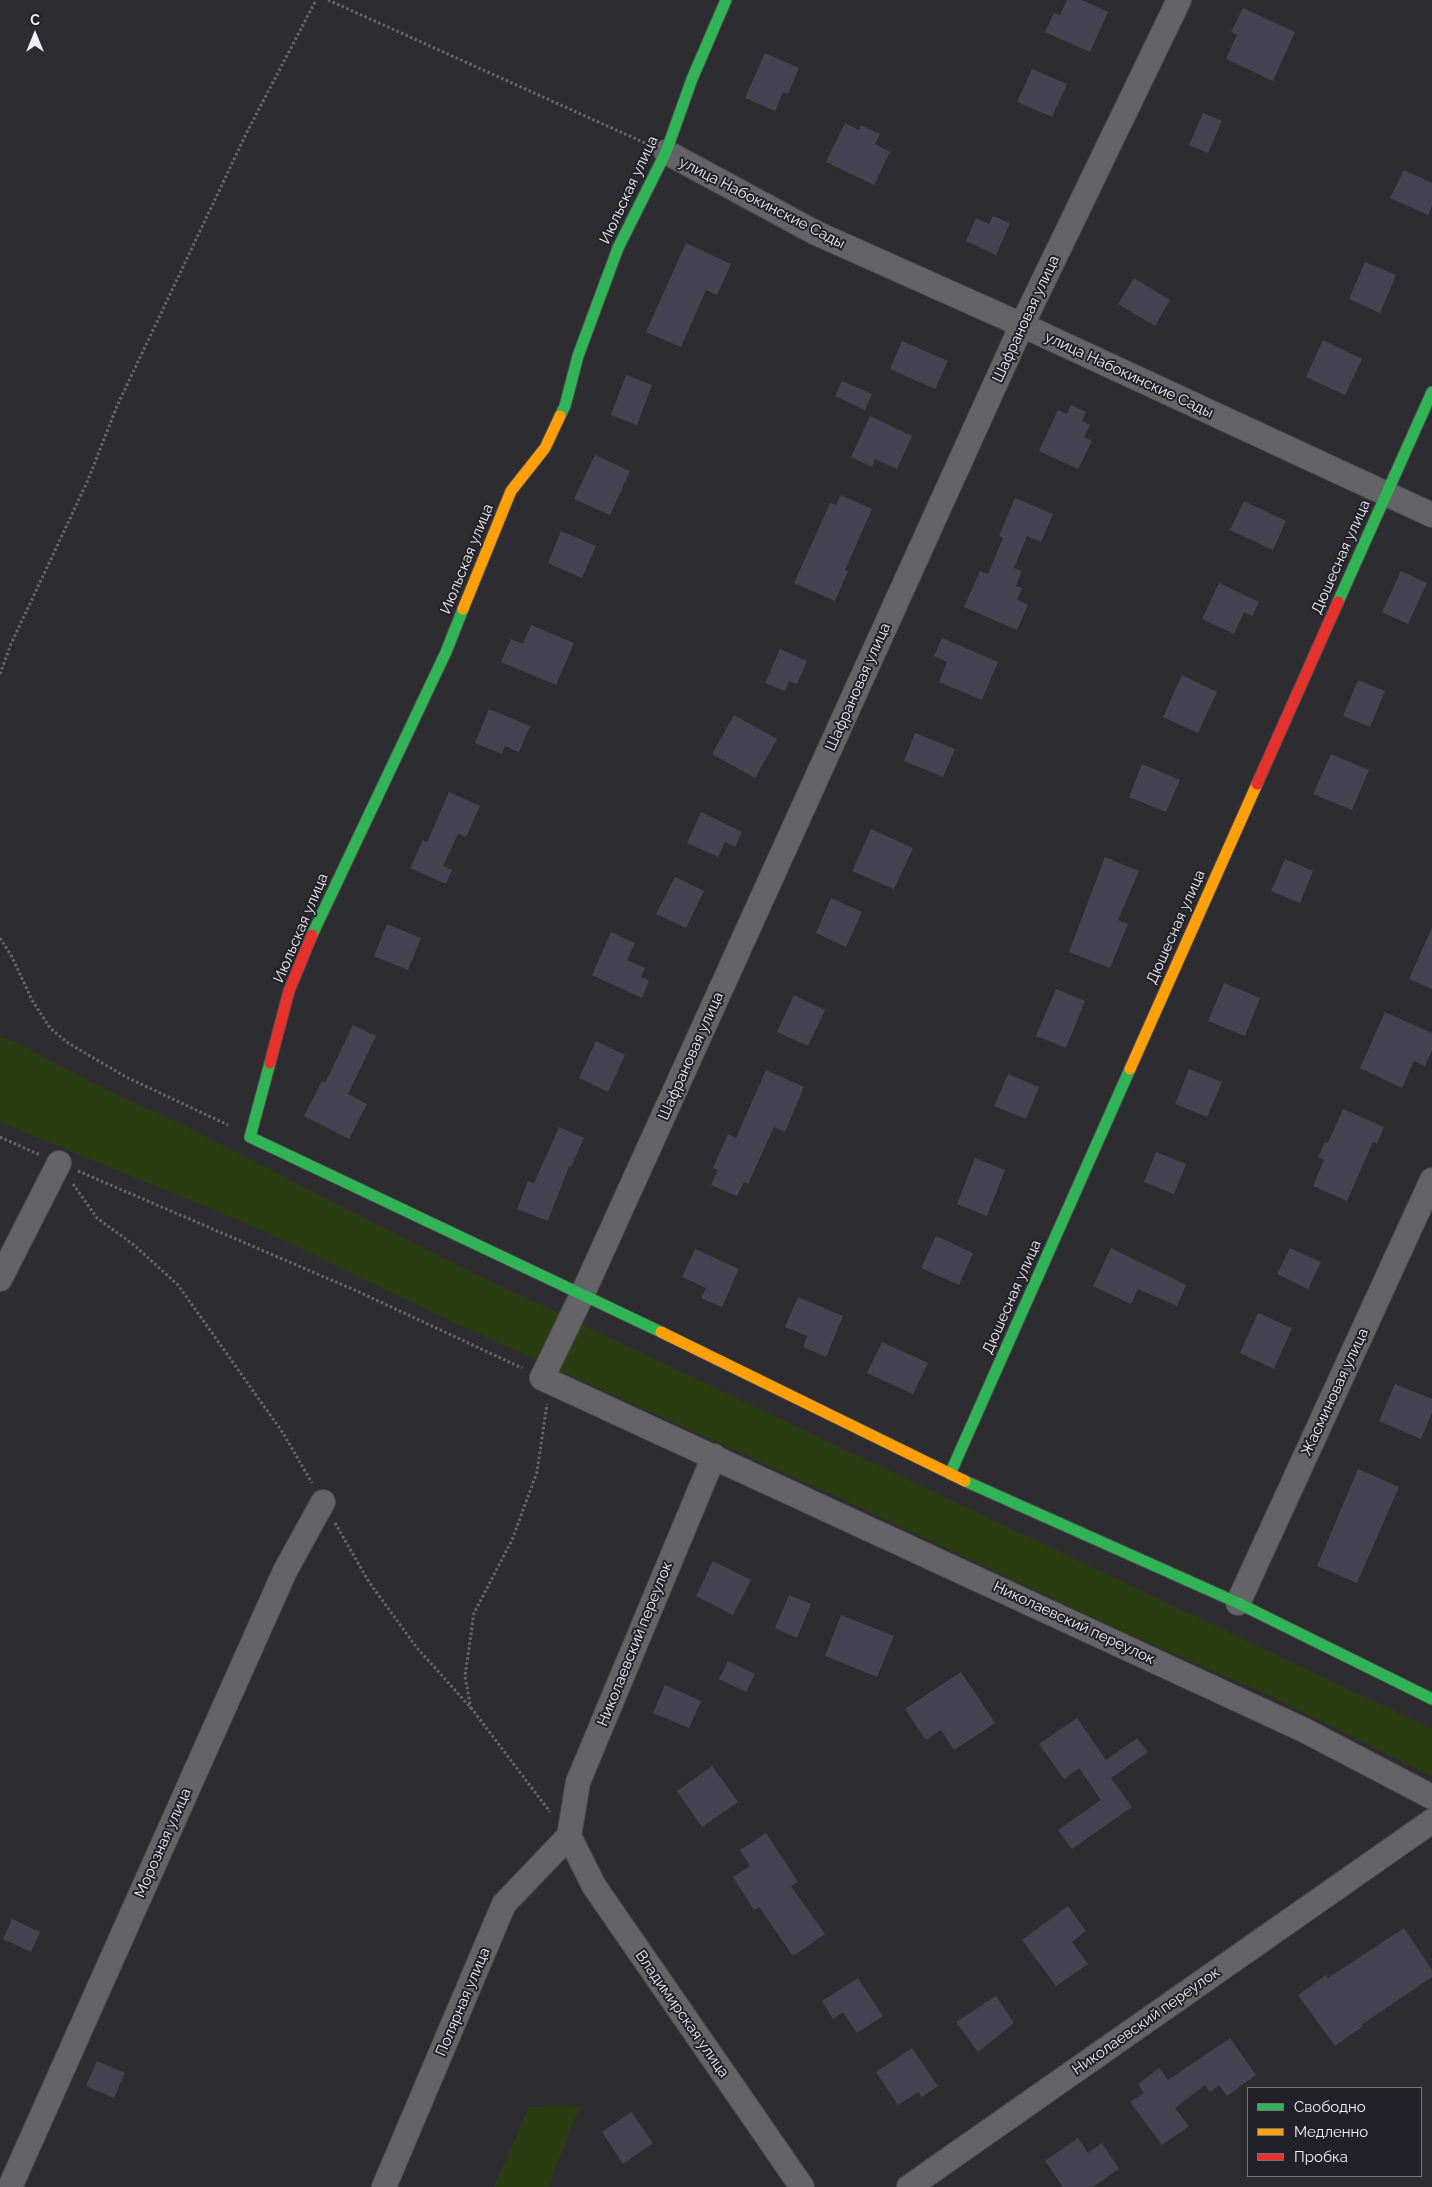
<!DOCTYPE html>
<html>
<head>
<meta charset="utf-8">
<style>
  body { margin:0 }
  #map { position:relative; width:1432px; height:2187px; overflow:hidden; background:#2d2d31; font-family:Raleway,sans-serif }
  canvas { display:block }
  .legend { position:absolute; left:1247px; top:2087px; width:175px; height:90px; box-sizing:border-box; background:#222129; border:1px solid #75747b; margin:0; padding:6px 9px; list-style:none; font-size:15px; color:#f1f0f6 }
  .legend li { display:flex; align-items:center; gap:10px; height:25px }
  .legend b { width:25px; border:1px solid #75747b }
  .north { position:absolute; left:10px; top:10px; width:50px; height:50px; -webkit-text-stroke:4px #222129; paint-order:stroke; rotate:0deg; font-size:14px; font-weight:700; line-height:20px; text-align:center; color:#f1f0f6 }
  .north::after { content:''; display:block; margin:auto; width:18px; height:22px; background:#f1f0f6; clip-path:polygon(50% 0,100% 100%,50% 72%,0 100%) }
</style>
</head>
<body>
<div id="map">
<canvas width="1432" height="2187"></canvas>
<ul class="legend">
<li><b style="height:6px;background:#30b455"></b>Свободно</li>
<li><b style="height:6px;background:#ff9f0a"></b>Медленно</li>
<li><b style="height:6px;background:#e5322d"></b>Пробка</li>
</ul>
<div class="north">С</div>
</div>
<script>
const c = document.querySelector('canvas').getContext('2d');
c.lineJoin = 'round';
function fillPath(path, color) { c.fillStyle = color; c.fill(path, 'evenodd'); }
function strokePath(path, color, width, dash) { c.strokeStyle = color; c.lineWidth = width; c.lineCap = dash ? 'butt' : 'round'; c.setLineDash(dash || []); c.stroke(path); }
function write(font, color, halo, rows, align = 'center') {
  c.font = font + ' Raleway,sans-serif'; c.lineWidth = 4; c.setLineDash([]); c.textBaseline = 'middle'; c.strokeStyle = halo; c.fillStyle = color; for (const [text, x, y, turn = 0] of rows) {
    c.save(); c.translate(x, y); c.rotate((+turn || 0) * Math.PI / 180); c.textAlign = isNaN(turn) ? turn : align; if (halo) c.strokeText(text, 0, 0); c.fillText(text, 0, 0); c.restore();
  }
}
fillPath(new Path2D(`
  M0 1037 15 1042 95 1084 182 1125 461 1267 1432 1729V1776L1262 1692 1115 1628 840 1498 453 1322 253 1226 0 1122Z
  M580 2106 548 2187H494L529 2107Z`), '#2a3d11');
fillPath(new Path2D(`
  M1067 0H1082L1108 12 1090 52 1045 32 1054 13 1060 15Z
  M1243 8 1295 32 1273 81 1226 59 1237 35 1231 32Z
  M765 53 799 68 788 94 783 92 775 111 745 98Z
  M1032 69 1067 84 1052 117 1017 102Z
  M1203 113 1222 121 1208 153 1189 145Z
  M845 123 859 130 861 125 880 134 875 144 890 152 874 185 826 162Z
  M1404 170 1432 183V206L1428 215 1390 198Z
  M993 216 1010 223 996 255 966 241 976 218 989 224Z
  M686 243 731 264 717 295 706 290 681 347 646 332Z
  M1365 262 1396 275 1380 313 1349 299Z
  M1134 278 1170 300 1155 326 1118 304Z
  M1323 340 1362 359 1345 395 1306 377Z
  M902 341 948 361 935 389 890 369Z
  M626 375 652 385 637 425 611 415Z
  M842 381 872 394 865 410 835 396Z
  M1071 405 1086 412 1082 421 1090 425 1084 437 1092 441 1078 469 1039 451 1058 410 1067 414Z
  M870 416 912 436 897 469 875 459 872 467 851 457Z
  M595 455 630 471 610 515 574 499Z
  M841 495 872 509 845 570 848 571 835 601 794 583 830 503 836 505Z
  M1015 498 1053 514 1041 542 1027 536 1014 568 1022 571 1016 586 1022 588 1017 600 1028 605 1017 630 964 607 980 571 988 574 1003 538 999 536Z
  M1244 501 1286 521 1273 550 1230 530Z
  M561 531 596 546 582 578 548 563Z
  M1401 571 1427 583 1408 624 1382 612Z
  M1219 583 1259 602 1252 616 1244 612 1234 634 1202 619Z
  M531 625 574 643 556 685 501 662 511 639 523 644Z
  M942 638 998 662 982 700 939 682 947 662 934 656Z
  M780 649 807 661 797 684 789 681 785 691 765 683Z
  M1182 675 1217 692 1198 733 1163 717Z
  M1358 680 1385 691 1370 727 1343 716Z
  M489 709 530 726 519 752 505 746 502 754 475 743Z
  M734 715 777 739 755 778 712 754Z
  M915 733 955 749 943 777 904 761Z
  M1331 754 1369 770 1352 810 1313 794Z
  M1142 764 1180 780 1166 812 1129 797Z
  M449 792 480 806 466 837 458 834 443 866 452 870 446 884 410 868 423 840 427 842Z
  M701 812 742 832 735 847 725 842 718 857 687 843Z
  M871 829 913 848 894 889 852 871Z
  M1105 857 1139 871 1118 920 1128 924 1110 968 1069 952Z
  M1285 859 1313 871 1300 903 1271 891Z
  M675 877 704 891 686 928 656 914Z
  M831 898 862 912 846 947 816 933Z
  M387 924 421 938 408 970 374 956Z
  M1432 928V989L1409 979Z
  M611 932 635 943 627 960 645 968 641 977 649 981 642 998 592 975Z
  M1224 983 1260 998 1245 1036 1208 1021Z
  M1056 989 1085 1001 1066 1048 1036 1036Z
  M794 995 825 1010 808 1046 777 1032Z
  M1385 1012 1432 1033V1050L1425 1066 1414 1061 1402 1088 1360 1068Z
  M353 1025 376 1036 348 1094 367 1104 349 1139 304 1116 322 1081 325 1083Z
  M596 1041 625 1055 608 1092 579 1078Z
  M1189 1069 1222 1082 1207 1117 1175 1104Z
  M766 1070 804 1087 785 1132 774 1127 748 1184 744 1182 737 1196 711 1185 718 1170 713 1168 728 1134 736 1138Z
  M1008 1074 1039 1087 1026 1119 994 1106Z
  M1343 1109 1384 1127 1377 1144 1373 1142 1347 1201 1313 1186 1324 1160 1318 1157 1325 1142 1328 1143Z
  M559 1127 584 1138 571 1167 569 1166 548 1221 517 1209 528 1181 534 1183Z
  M1156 1152 1186 1164 1174 1194 1144 1182Z
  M975 1158 1005 1170 987 1216 957 1204Z
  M936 1236 973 1253 959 1285 921 1268Z
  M1111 1248 1186 1285 1177 1306 1138 1289 1131 1304 1093 1286Z
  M1290 1248 1321 1262 1308 1289 1277 1274Z
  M695 1249 739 1269 722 1307 701 1298 706 1288 682 1277Z
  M798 1297 843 1316 826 1357 803 1347 807 1336 785 1327Z
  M1258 1313 1292 1328 1274 1369 1240 1353Z
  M882 1342 928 1363 913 1394 867 1373Z
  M1395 1384 1432 1399V1413L1421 1439 1379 1421Z
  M1358 1469 1399 1487 1357 1583 1317 1566Z
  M713 1561 751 1580 733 1615 696 1596Z
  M789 1595 811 1604 797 1638 775 1628Z
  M841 1615 894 1636 877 1677 825 1656Z
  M728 1661 755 1674 746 1692 719 1679Z
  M961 1672 995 1723 954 1750 941 1730 926 1740 905 1709Z
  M665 1685 701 1701 689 1728 653 1713Z
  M1077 1718 1106 1760 1137 1738 1148 1752 1111 1778 1132 1807 1072 1849 1058 1830 1101 1800 1079 1768 1064 1779 1039 1744Z
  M712 1766 738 1802 702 1827 677 1791Z
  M766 1833 798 1882 791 1886 825 1934 793 1956 759 1907 754 1910 733 1877 750 1866 740 1850Z
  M1068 1906 1086 1931 1072 1942 1088 1964 1056 1986 1022 1940Z
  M12 1919 40 1932 31 1952 3 1939Z
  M1404 1928 1432 1970V1977L1361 2025 1363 2026 1335 2046 1298 1995 1326 1975 1328 1978Z
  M858 1978 883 2016 857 2033 843 2012 833 2019 822 2001Z
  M996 1996 1014 2023 978 2052 956 2022Z
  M1230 2038 1256 2075 1227 2096 1219 2085 1210 2092 1205 2085 1175 2108 1189 2126 1162 2145 1130 2102 1144 2093 1138 2084 1159 2068 1168 2080Z
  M912 2048 938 2086 922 2097 918 2092 898 2105 876 2072Z
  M97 2061 125 2073 114 2098 86 2086Z
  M631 2112 653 2143 623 2164 602 2132Z
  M1078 2138 1088 2153 1102 2143 1119 2169 1093 2187H1063L1045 2161Z`), '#454251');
const street = new Path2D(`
  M1179 0 1022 325 583 1293 542 1378 1304 1730 1432 1797
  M666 152 816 233 1022 325 1432 515
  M0 1279 59 1163
  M1238 1603 1432 1180
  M569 1836 594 1886 802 2187
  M569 1836 578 1782 714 1456
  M10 2187 285 1571 323 1502
  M384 2187 504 1904 569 1836
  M909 2187 1432 1821`);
const fast = new Path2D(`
  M560 416 565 406 578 356 618 248 666 152 692 79 726 0
  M1338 602 1432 392
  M312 935 446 652 463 609
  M270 1063 250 1137 661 1332
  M950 1474 1130 1069
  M965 1481 1238 1603 1432 1699`);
const slow = new Path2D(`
  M463 609 511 491 545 448 560 416
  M1130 1069 1257 784
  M661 1332 965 1481`);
const jam = new Path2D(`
  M1257 784 1338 602
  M270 1063 289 991 312 935`);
strokePath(street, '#4a4a4d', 26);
strokePath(fast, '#4a4a4d', 13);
strokePath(slow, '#4a4a4d', 13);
strokePath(jam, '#4a4a4d', 13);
strokePath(new Path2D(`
  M328 0 645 143
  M0 674 11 644 88 480 117 406 247 132 316 0
  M0 938 11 955 32 1000 50 1028 68 1043 126 1077 228 1125
  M0 1137 40 1155
  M78 1171 359 1292 522 1368
  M73 1184 97 1218 134 1245 178 1285 283 1433 312 1483
  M335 1523 369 1582 417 1648 472 1709 550 1812
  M471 1709 465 1676 474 1613 512 1540 537 1472 547 1404`), '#67676a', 3, [2.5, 2.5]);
strokePath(street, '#646468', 24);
strokePath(fast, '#30b455', 11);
strokePath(slow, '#ff9f0a', 11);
strokePath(jam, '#e5322d', 11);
write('15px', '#f1f0f6', '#222129', [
  ["Июльская улица",629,190,-65],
  ["улица Набокинские Сады",762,203,27],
  ["Шафрановая улица",1026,319,-65],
  ["улица Набокинские Сады",1129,375,25],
  ["Дюшесная улица",1341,557,-66],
  ["Июльская улица",467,559,-68],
  ["Шафрановая улица",858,687,-66],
  ["Дюшесная улица",1176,927,-66],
  ["Июльская улица",301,928,-67],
  ["Шафрановая улица",691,1056,-66],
  ["Дюшесная улица",1012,1297,-66],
  ["Жасминовая улица",1335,1392,-65],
  ["Николаевский переулок",1074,1623,25],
  ["Николаевский переулок",635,1644,-68],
  ["Морозная улица",163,1843,-66],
  ["Полярная улица",463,2002,-67],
  ["Владимирская улица",682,2014,55],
  ["Николаевский переулок",1146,2021,-35]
]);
</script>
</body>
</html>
